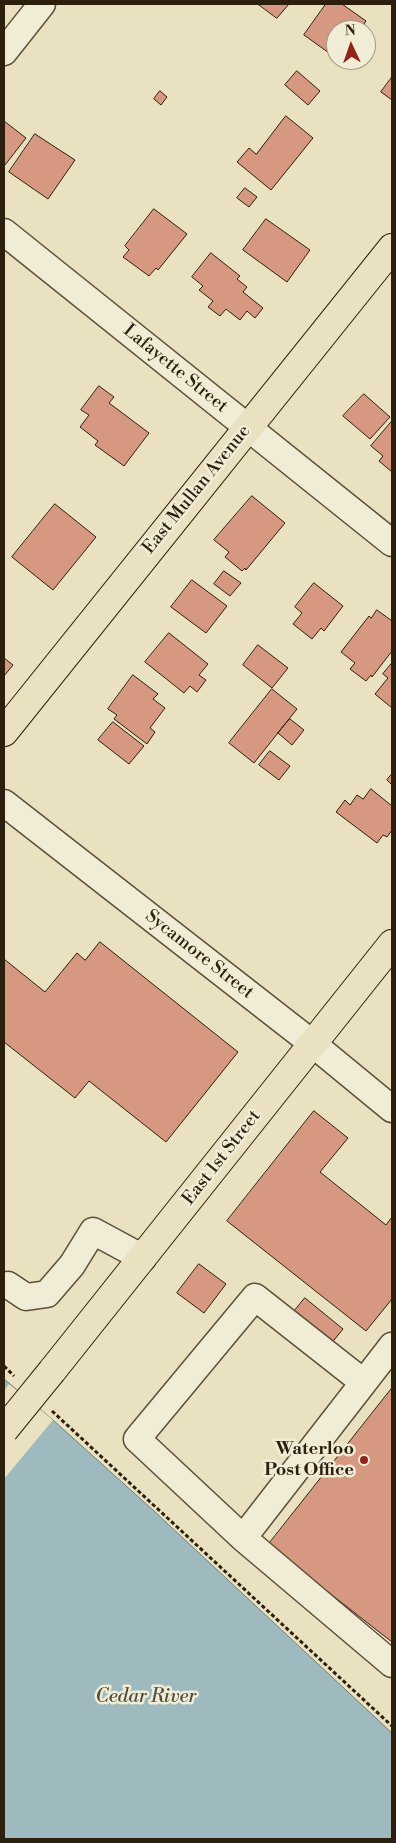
<!DOCTYPE html>
<html>
<head>
<meta charset="utf-8">
<style>
  body { margin:0 }
  #map { position:relative; width:396px; height:1843px; overflow:hidden; background:#eae1c0; font-family:"Libre Bodoni",serif }
  canvas { display:block }
  .frame { position:absolute; inset:0; border:5px solid #2c1f0e; pointer-events:none }
  .north { position:absolute; left:326px; top:20px; width:50px; height:50px; box-sizing:border-box; background:#f1ecd6; border:1px solid #a29a86; border-radius:50%; rotate:357deg; font-size:14px; font-weight:700; line-height:20px; text-align:center; color:#2c1f0e }
  .north::after { content:''; display:block; margin:auto; width:18px; height:22px; background:#8f2418; clip-path:polygon(50% 0,100% 100%,50% 72%,0 100%) }
</style>
</head>
<body>
<div id="map">
<canvas width="396" height="1843"></canvas>
<div class="frame"></div>
<div class="north">N</div>
</div>
<script>
const c = document.querySelector('canvas').getContext('2d');
c.lineJoin = 'round';
function fillPath(path, color) { c.fillStyle = color; c.fill(path, 'evenodd'); }
function strokePath(path, color, width, dash) { c.strokeStyle = color; c.lineWidth = width; c.lineCap = dash ? 'butt' : 'round'; c.setLineDash(dash || []); c.stroke(path); }
function write(font, color, halo, rows, align = 'center') {
  c.font = font + ' "Libre Bodoni",serif'; c.lineWidth = 5; c.setLineDash([]); c.textBaseline = 'middle'; c.strokeStyle = halo; c.fillStyle = color; for (const [text, x, y, turn = 0] of rows) {
    c.save(); c.translate(x, y); c.rotate((+turn || 0) * Math.PI / 180); c.textAlign = isNaN(turn) ? turn : align; if (halo) c.strokeText(text, 0, 0); c.fillText(text, 0, 0); c.restore();
  }
}
const water = new Path2D(`
  M4 1379 53 1420 154 1511 392 1733V1839H4Z`);
fillPath(water, '#9ebabe');
strokePath(water, '#707c78', 1);
fillPath(new Path2D(`
  M9 1384 53 1420 4 1479V1391Z`), '#eae1c0');
const building = new Path2D(`
  M258 4H289L277 18Z
  M326 4H342L366 21 360 30H336V58L304 35Z
  M297 71 320 91 308 105 285 85Z
  M392 77V100L381 92Z
  M160 91 167 97 161 105 154 99Z
  M286 116 313 138 271 190 237 162 249 148 256 154Z
  M4 121 26 138 5 165 4 164Z
  M35 134 75 160 48 199 9 172Z
  M245 188 257 197 249 207 237 198Z
  M154 209 187 234 158 270 156 268 149 276 123 257 129 250 125 246Z
  M266 219 310 250 287 282 243 250Z
  M211 253 240 276 237 279 247 287 243 292 263 308 255 318 247 311 240 320 226 309 220 316 208 307 213 301 199 290 203 286 192 277Z
  M99 386 114 397 109 403 149 433 124 466 95 445 98 441 80 427 89 415 81 410Z
  M364 394 390 417 370 439 343 416Z
  M392 421V472L379 461 383 456 371 446Z
  M252 496 285 523 246 570 245 568 242 571 225 557 229 552 214 540Z
  M55 504 96 537 53 590 12 557Z
  M224 571 241 583 230 596 214 584Z
  M192 580 227 606 206 633 171 607Z
  M314 583 343 606 324 631 321 628 312 639 293 624 302 613 295 607Z
  M377 610 392 621V651L372 677 371 675 366 681 350 669 355 663 341 652 369 616 371 618Z
  M169 633 208 664 199 675 206 680 197 692 190 686 184 693 145 662Z
  M258 645 288 668 272 688 243 665Z
  M4 658 13 665 4 676Z
  M392 663V708L375 694 388 678 383 674Z
  M133 675 158 694 153 699 165 708 150 728 155 732 147 744 114 719 117 715 108 709Z
  M272 689 297 709 254 763 229 743Z
  M290 719 304 730 292 745 278 733Z
  M113 722 144 746 129 764 98 740Z
  M270 751 290 766 279 780 259 765Z
  M392 774V785L387 780Z
  M371 789 392 806V830L387 837 383 835 377 843 336 812 345 800 350 805 357 795 363 799Z
  M100 942 238 1052 166 1142 89 1081 75 1098 4 1042V959L45 992 77 953 85 960Z
  M314 1111 348 1138 320 1172 386 1225 392 1217V1299L366 1331 227 1221Z
  M199 1264 226 1284 204 1313 177 1293Z
  M305 1298 343 1329 330 1345 292 1314Z
  M392 1388V1642L268 1545Z`);
fillPath(building, '#d79882');
strokePath(building, '#2c1f0e', 1);
const minor = new Path2D(`
  M4 52 42 4
  M4 232 392 543
  M4 803 313 1044 392 1109
  M8 1285 26 1297 47 1294 72 1265 93 1231 143 1258
  M392 1346 243 1538 392 1664
  M243 1538 137 1439 255 1297 363 1382`);
const highway = new Path2D(`
  M4 732 392 248
  M52 1371 392 944`);
strokePath(minor, '#5c503a', 29);
strokePath(highway, '#2c1f0e', 30);
strokePath(new Path2D(`
  M4 1366 14 1376
  M52 1411 392 1726`), '#2c1f0e', 3, [4, 2.5]);
strokePath(minor, '#f1ecd6', 26);
strokePath(highway, '#eae1c0', 28);
const highwayBridge = new Path2D(`
  M4 1430 52 1371`);
strokePath(highwayBridge, '#2c1f0e', 30, []);
strokePath(highwayBridge, '#eae1c0', 28);
for (const [x, y, r, color] of [
  [364,1460,5,"#8f2418"]
]) { const dot = new Path2D(); dot.arc(x, y, r, 0, 2 * Math.PI); c.fillStyle = color; c.fill(dot); strokePath(dot, '#f1ecd6', 2); }
write('18px', '#2c1f0e', '#f1ecd6', [
  ["Lafayette Street",175,369,39],
  ["East Mullan Avenue",197,490,-51],
  ["Sycamore Street",199,955,38],
  ["East 1st Street",222,1158,-52]
]);
write('bold 18px', '#2c1f0e', '#f1ecd6', [
  ["Waterloo",354,1450],
  ["Post Office",354,1471]
], 'right');
write('italic 19px', '#4e4e43', '#f1ecd6', [
  ["Cedar River",146,1697]
]);
</script>
</body>
</html>
